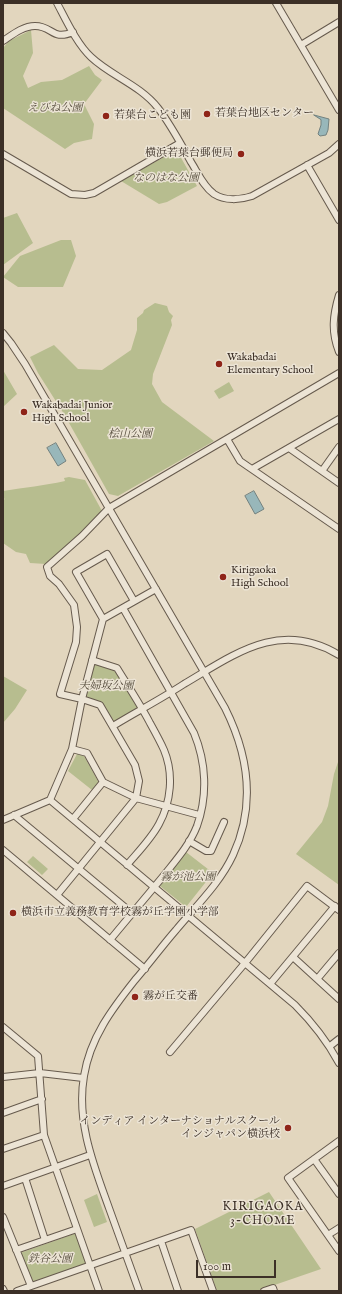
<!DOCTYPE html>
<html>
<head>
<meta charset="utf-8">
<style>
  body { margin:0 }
  #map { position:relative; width:342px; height:1294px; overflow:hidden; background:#e2d6be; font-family:"IM FELL English",serif }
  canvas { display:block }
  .frame { position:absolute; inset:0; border:4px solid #3c3027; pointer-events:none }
  .scale { position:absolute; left:196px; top:1260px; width:80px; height:18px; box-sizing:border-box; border:2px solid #3c3027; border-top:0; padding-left:5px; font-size:12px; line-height:14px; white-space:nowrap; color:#3c3027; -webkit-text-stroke:3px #ece4d5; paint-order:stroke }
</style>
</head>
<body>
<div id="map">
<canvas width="342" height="1294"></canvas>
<div class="frame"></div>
<div class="scale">100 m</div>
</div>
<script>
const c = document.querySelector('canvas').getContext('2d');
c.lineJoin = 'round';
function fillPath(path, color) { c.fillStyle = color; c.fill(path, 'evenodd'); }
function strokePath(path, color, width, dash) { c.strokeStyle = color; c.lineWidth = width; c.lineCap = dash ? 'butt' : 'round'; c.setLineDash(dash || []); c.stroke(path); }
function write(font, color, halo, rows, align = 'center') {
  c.font = font + ' "IM FELL English","Noto Serif JP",serif'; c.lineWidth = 3; c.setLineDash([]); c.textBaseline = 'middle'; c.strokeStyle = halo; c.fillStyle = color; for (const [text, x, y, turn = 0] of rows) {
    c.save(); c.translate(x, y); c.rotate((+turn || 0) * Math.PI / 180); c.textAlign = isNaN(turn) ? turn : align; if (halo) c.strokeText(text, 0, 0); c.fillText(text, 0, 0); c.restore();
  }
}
fillPath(new Path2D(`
  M31 30 33 53 23 76 28 88 41 82 62 80 89 66 95 75 102 80 84 104 94 124 92 139 74 143 65 149 3 108V48L9 41Z
  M171 153 180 156 197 186 167 202 159 204 121 181Z
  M17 213 33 243 3 265V218Z
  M61 240H71L76 256 63 287H18L3 277 20 256Z
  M155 303 167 306 169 312 173 316 171 320 172 325 153 374 152 384 162 402 214 441 118 496 109 494 64 414 38 373 30 357 54 345 78 369 102 370 131 350 137 330V318L143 313 144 310Z
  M3 370 17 394 3 407Z
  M229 382 234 391 219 399 214 391Z
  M69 477 85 480 102 511 69 545 46 564 30 563 26 554 16 552 3 543V502L5 498 3 500V491C26 487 43 486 65 481L64 478Z
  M94 664 116 670 139 708 114 723 101 703 86 698Z
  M3 676 27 690 15 709 3 723Z
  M77 754 84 756 99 783 92 790 68 771Z
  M339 759V885L296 854 322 822 328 806 334 774Z
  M186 852 213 873 186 907 160 886Z
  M33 856 48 869 42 875 27 862Z
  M269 1192 321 1269 257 1291H217L195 1229Z
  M97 1194 107 1222 94 1227 84 1200Z
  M77 1233 87 1264 32 1283 20 1253Z`), '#b7bd8f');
const water = new Path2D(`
  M314 115 329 119 328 130 326 135 320 136 318 134 321 125V120Z
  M56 443 66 461 58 466 47 448Z
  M254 491 264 509 255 514 245 496Z`);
fillPath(water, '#98b7ba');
strokePath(water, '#73817f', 1);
const minor = new Path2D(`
  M57 3C66 20 77 44 91 57 111 76 140 85 158 108 171 125 181 144 191 162 198 173 203 186 214 194 225 201 240 200 252 196L329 153 339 144
  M276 3 339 110
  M3 41C12 35 23 26 35 26 53 26 52 41 73 32
  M301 45 339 22
  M3 154 71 194 85 195 94 193 180 143
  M307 165 339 220
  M339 295C333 315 331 332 339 352
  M3 333 11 343 25 364 225 708C249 756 256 805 233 855 220 883 196 906 176 930 162 946 149 964 135 980 112 1009 90 1038 84 1076 76 1122 94 1166 109 1208 119 1236 129 1263 139 1291
  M227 439 240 461 339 529
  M289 448 339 483
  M252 469 339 419
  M322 471 339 447
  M103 619 156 589
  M92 660 117 668C128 686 140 704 150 723 155 732 160 741 164 750 174 774 171 802 159 824 151 839 138 852 127 865
  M113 726C136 712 161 699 184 684 235 654 280 619 339 655
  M72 749 87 753 103 782 73 819
  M103 782 136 798 199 815
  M50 800 295 1005C313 1023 327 1041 339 1063
  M14 815 132 913
  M3 820 50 800 72 749 82 699 103 619 76 572 107 554 134 601
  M189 841 206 851H211L224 822
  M3 850 145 969
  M57 895 136 798 139 781 135 765 100 705 82 699 60 694 76 642 77 627 74 605 59 584 50 576 47 567 82 536 109 508 339 373
  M110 940C128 918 147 896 165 874 177 859 190 844 197 826 208 795 206 762 194 733L123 608
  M293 957 339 999
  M318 978 339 953
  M270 984 335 906
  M3 1027 38 1056 44 1135 99 1291
  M330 1046 339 1039
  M170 1052 245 963 307 886 339 910
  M3 1077 40 1073 83 1078
  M3 1113 42 1099
  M339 1141 288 1178 339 1251
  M3 1149 44 1135
  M314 1159 339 1194
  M25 1178 45 1240
  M3 1186 90 1155
  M3 1217 31 1286
  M328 1235 339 1228
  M161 1241 178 1291
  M16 1250 77 1229
  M3 1289 4 1291
  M17 1291 191 1230 213 1291
  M264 1291 273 1288 274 1291`);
strokePath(minor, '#665a4d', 8);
strokePath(minor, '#ece4d5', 6);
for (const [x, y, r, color] of [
  [207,114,4,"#8f2418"],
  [106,116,4,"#8f2418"],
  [241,154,4,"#8f2418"],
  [219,364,4,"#8f2418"],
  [24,412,4,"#8f2418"],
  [223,577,4,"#8f2418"],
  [13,913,4,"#8f2418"],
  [135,997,4,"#8f2418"],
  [288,1128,4,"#8f2418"]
]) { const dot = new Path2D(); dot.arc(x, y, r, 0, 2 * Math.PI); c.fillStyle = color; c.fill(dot); strokePath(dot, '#ece4d5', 1.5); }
write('italic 11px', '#554c3c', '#ece4d5', [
  ["えびね公園",55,109],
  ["なのはな公園",166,179],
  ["桧山公園",130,435],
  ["夫婦坂公園",106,687],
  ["霧が池公園",188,878],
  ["鉄谷公園",50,1260]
]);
write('11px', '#3c3027', '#ece4d5', [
  ["若葉台地区センター",215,114],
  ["若葉台こども園",114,116],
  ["横浜若葉台郵便局",233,154,"right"],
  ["Wakabadai",227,358],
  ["Elementary School",227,371],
  ["Wakabadai Junior",32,406],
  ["High School",32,419],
  ["Kirigaoka",231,571],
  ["High School",231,584],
  ["横浜市立義務教育学校霧が丘学園小学部",21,913],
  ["霧が丘交番",143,997],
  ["インディア インターナショナルスクール",280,1122,"right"],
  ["インジャパン横浜校",280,1135,"right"]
], 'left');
c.letterSpacing = '1px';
write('12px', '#3c3027', '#ece4d5', [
  ["KIRIGAOKA",263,1208],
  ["3-CHOME",263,1222]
]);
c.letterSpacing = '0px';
</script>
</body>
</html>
